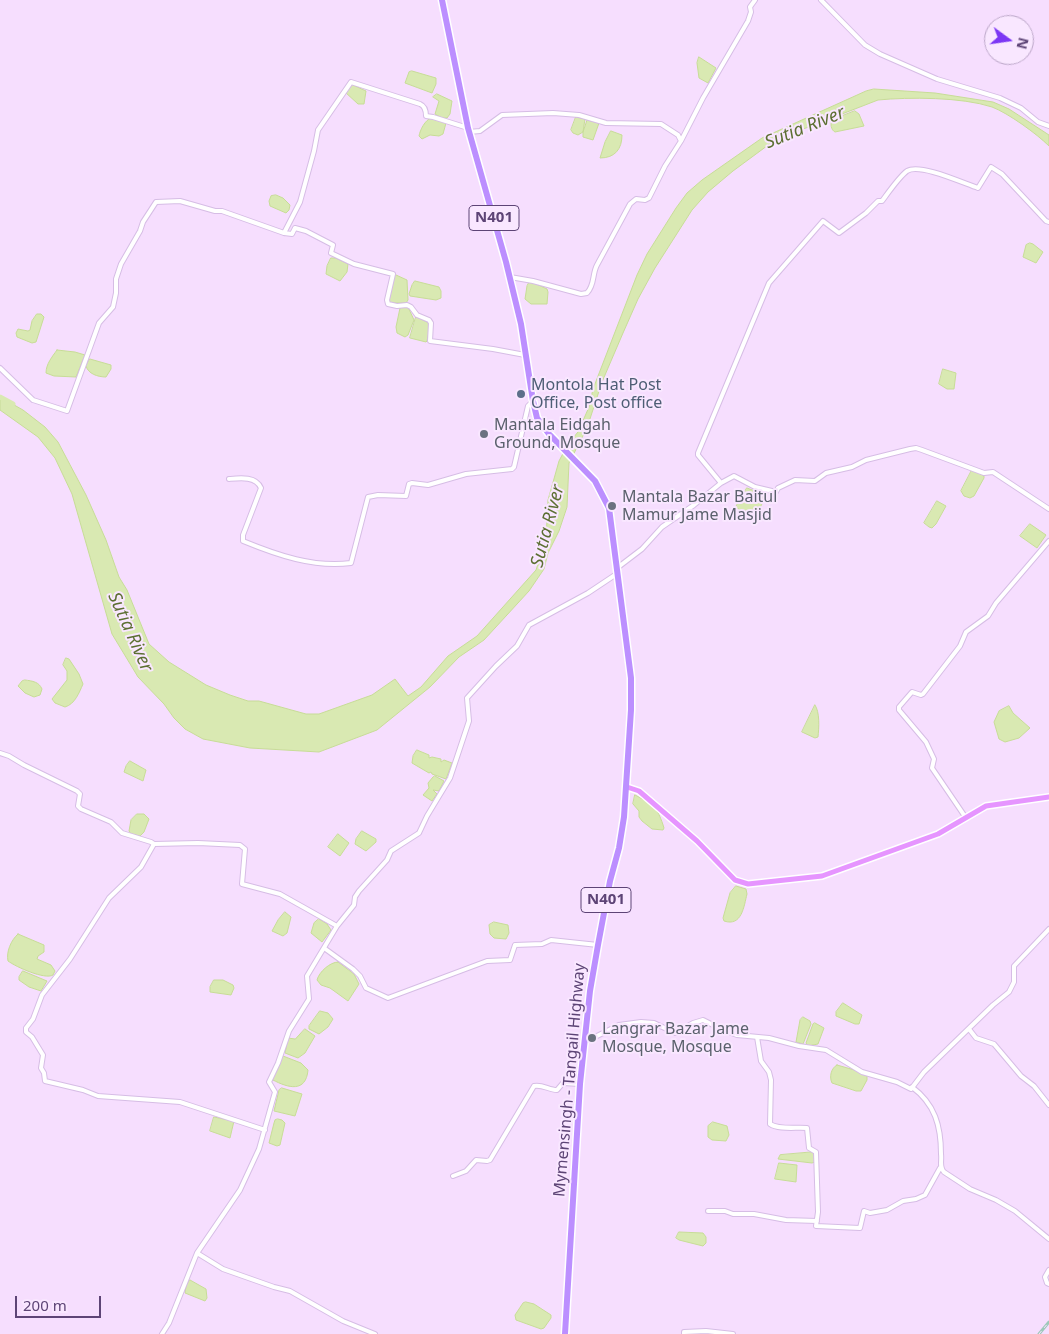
<!DOCTYPE html>
<html>
<head>
<meta charset="utf-8">
<style>
  body { margin:0 }
  #map { position:relative; width:1049px; height:1334px; overflow:hidden; background:#f6defe; font-family:"Noto Sans",sans-serif }
  canvas { display:block }
  .north { position:absolute; left:984px; top:15px; width:50px; height:50px; box-sizing:border-box; background:#f9e7ff; border:1px solid #bba6c8; border-radius:50%; rotate:104deg; font-size:14px; font-weight:700; line-height:20px; text-align:center; color:#5d4476 }
  .north::after { content:''; display:block; margin:auto; width:18px; height:22px; background:#7c37f4; clip-path:polygon(50% 0,100% 100%,50% 72%,0 100%) }
  .scale { position:absolute; left:15px; top:1296px; width:86px; height:22px; box-sizing:border-box; border:2px solid #5d4476; border-top:0; padding-left:6px; font-size:15px; line-height:18px; white-space:nowrap; color:#5d4476; -webkit-text-stroke:4px #f9e7ff; paint-order:stroke }
</style>
</head>
<body>
<div id="map">
<canvas width="1049" height="1334"></canvas>
<div class="north">N</div>
<div class="scale">200 m</div>
</div>
<script>
const c = document.querySelector('canvas').getContext('2d');
c.lineJoin = 'round';
function fillPath(path, color) { c.fillStyle = color; c.fill(path, 'evenodd'); }
function strokePath(path, color, width, dash) { c.strokeStyle = color; c.lineWidth = width; c.lineCap = dash ? 'butt' : 'round'; c.setLineDash(dash || []); c.stroke(path); }
function write(font, color, halo, rows, align = 'center') {
  c.font = font + ' "Noto Sans",sans-serif'; c.lineWidth = 4; c.setLineDash([]); c.textBaseline = 'middle'; c.strokeStyle = halo; c.fillStyle = color; for (const [text, x, y, turn = 0] of rows) {
    c.save(); c.translate(x, y); c.rotate((+turn || 0) * Math.PI / 180); c.textAlign = isNaN(turn) ? turn : align; if (halo) c.strokeText(text, 0, 0); c.fillText(text, 0, 0); c.restore();
  }
}
const water = new Path2D(`
  M699 57 716 68 708 83 699 78 697 63Z
  M412 71 436 78V84L432 93 405 83 409 72Z
  M353 85 366 91 364 104H358L345 92Z
  M874 89 935 93 993 102 1009 109 1049 135V146C1037 134 1008 113 992 107 962 97 909 97 878 100L775 140 733 171 708 192 692 210 655 268 638 299 623 333 602 382 587 428 569 463 567 507 559 531 548 553 544 569 529 591 484 640 459 657 430 687 377 730 319 752 250 748 203 739 185 729 174 718 164 704 138 677 112 634 72 494 55 458 38 437 0 410V397L23 410 45 427 58 442 86 495 106 540 119 577 127 590 149 644 169 662 206 685 230 695 248 701H259L306 714H319L372 695 395 679 408 696 421 687 448 656 477 636 536 570 546 540 548 500 559 461 568 444 578 432 589 407 593 389 637 275 647 254 676 208 687 193 702 180 762 138 866 91Z
  M437 94 452 101 450 114 447 118H442L435 114 439 101 433 97Z
  M855 111 859 114 864 126 835 132C831 130 830 124 832 120Z
  M576 117 585 119 583 132 587 120 599 123 593 140 583 137V132L578 135 573 133 571 130Z
  M431 118 446 123 443 134 439 136 430 135 422 139 419 136C420 130 425 120 431 118Z
  M611 131 622 135C622 149 615 158 600 158L605 142Z
  M276 195 283 198 290 205 289 210 286 213 270 206 269 201 271 196Z
  M1030 243 1033 244 1043 252 1036 263 1023 257 1026 245Z
  M331 258H336L348 264 347 272 340 281 326 274 327 266Z
  M396 275 407 280 408 300 406 303H388L394 277Z
  M415 281 439 287 441 291V298L436 300 410 296 409 294 412 285Z
  M530 281 547 289 548 292 547 304H531L525 299 527 286Z
  M404 306 408 307 414 320 408 335 405 337 397 333 396 327 400 308Z
  M37 314H41L44 317 36 342 32 343 17 337 16 333 18 329 28 331 30 330 32 321Z
  M416 317H417L429 323 430 328 427 341 426 342 410 338Z
  M57 350 75 352 85 355 76 377 54 376 46 373C46 364 52 357 57 350Z
  M90 359 111 365V369L106 377C98 377 88 374 86 366Z
  M943 369 956 373 954 389H947L939 384Z
  M972 470 976 471 984 476V478L974 496 970 498 964 496 961 491Z
  M747 488 763 494C764 502 761 507 756 513L740 510 736 507Z
  M937 501 946 506 936 524 932 528 929 527 924 523Z
  M1030 524 1046 535 1037 548 1020 536Z
  M66 658 69 659 79 674 83 684C79 693 75 704 65 707L55 703 52 699 67 680V671L63 665Z
  M25 680C33 681 39 682 42 689L40 695 34 697 25 693 18 686 22 681Z
  M815 705C820 712 819 728 818 737L815 738 802 732Z
  M1009 706 1013 713 1030 728 1019 738 1005 742 999 739 994 722 999 711Z
  M417 750 429 755V758L432 757 441 759V762L444 760 452 763 446 779 432 774 431 772 429 773 412 763 413 756Z
  M130 761 146 770 143 781 124 772 126 766Z
  M435 776 444 781 439 791 433 790 437 794 432 801 423 795 429 788 428 783 433 777Z
  M635 795C640 798 645 800 650 803 657 807 662 821 664 828L663 830 652 829 642 821 639 817V811L633 804Z
  M137 814H144L149 819 144 832 140 836 131 834 129 831 131 820Z
  M362 831 376 839V842L366 851 355 844 356 839Z
  M338 834 349 843 340 856 328 847Z
  M736 886 746 889 747 894C744 906 742 927 724 921L723 918 730 893Z
  M285 912 291 917 287 933 283 936 272 931 278 920Z
  M319 919 327 924 331 930 322 942 311 933 314 923Z
  M494 922 508 925 509 933 506 939 494 938 490 934 489 925Z
  M18 934 44 945V952L38 956 37 959 51 965 55 971 53 975C45 980 16 967 8 961 6 952 11 940 18 934Z
  M338 962 354 974 359 984 348 1001 330 988 321 985 317 980C319 972 330 962 338 962Z
  M23 971 47 981 41 991 29 987 19 980V977Z
  M214 980H223L233 985 234 988 231 995 210 992V987Z
  M843 1003 862 1015 859 1024H855L836 1016V1012Z
  M320 1011 328 1013 333 1019 328 1027 319 1034 309 1029V1026Z
  M803 1017 810 1021 811 1024 803 1044 796 1042 800 1020Z
  M815 1023 824 1028 818 1044 808 1046 806 1043 813 1024Z
  M305 1029 315 1036 305 1053 298 1058 285 1053 288 1038 295 1039Z
  M283 1056 301 1063 308 1070C306 1093 288 1088 273 1080Z
  M837 1065 858 1071 867 1075V1080L861 1091H856L832 1083C829 1077 831 1068 837 1065Z
  M282 1088 302 1094 295 1116 274 1111 279 1090Z
  M214 1117 234 1121 230 1138 210 1131Z
  M278 1119 282 1120 285 1123 280 1145 277 1146 269 1143 274 1123 275 1120Z
  M713 1122 727 1126 729 1135 726 1141 712 1140 708 1137V1126Z
  M813 1152 815 1153V1162L812 1163 778 1159 780 1155Z
  M779 1163 797 1165 796 1182 775 1179Z
  M679 1232 703 1233 706 1237V1243L703 1246 679 1240 676 1238Z
  M190 1280 206 1289 207 1298 205 1301 185 1293 186 1286Z
  M526 1302 534 1304 551 1315V1318L544 1328 541 1329 516 1320 515 1315 523 1303Z`);
fillPath(water, '#d9e9b2');
strokePath(water, '#c7dc97', 1);
strokePath(new Path2D(`
  M0 397 13 404`), '#d9e9b2', 5);
const minor = new Path2D(`
  M821 0 865 45 880 54 937 79 1000 98 1021 108 1038 122 1049 126
  M469 132 480 131 502 115 553 113 579 115 606 123 661 124 678 135 681 141 703 98 748 21 751 12 750 7 755 0
  M284 233 300 202 314 151 318 130 351 82 420 104C425 106 426 110 426 116L433 117 468 128
  M510 277 533 281 581 294 587 293C595 285 592 274 597 265L630 204 636 199 645 200 649 198 665 166 681 141
  M0 368 33 400 67 411 99 323 113 307 116 293V279L121 264 140 231 143 222 156 202 180 201 215 211H222L284 233 292 234 295 228 306 231 333 245 331 253 354 264 393 274 387 300 388 304 397 306 407 305 411 307 417 315 429 320 431 323 430 341 493 349 525 355
  M229 479C240 478 256 476 261 488L243 535V541C277 555 314 568 351 563L368 497 378 495 406 496 409 484 412 483 428 485 466 474 512 469 514 467 528 406 533 401
  M721 483 698 455V453L769 283 823 221 839 233 866 213 878 201H882C888 193 899 177 907 171 920 163 963 183 978 188L991 167 1002 174 1046 221 1049 222
  M617 568 642 549 662 527 694 505 721 483 734 476 755 487 776 492 778 488 795 480 815 481 826 473 852 467 866 460 910 449 916 448 922 450 984 473 993 472 1049 509
  M0 753 9 756 24 765 77 791 80 794 78 806 81 809 111 822 122 833 151 842 154 844
  M966 818 932 768 934 759 926 742 899 710V707L912 692 921 695 923 694 960 646 966 632 988 616 996 603 1049 541
  M324 948 353 969 360 976 366 988 388 998 487 961 510 960 515 945 542 944 551 940 598 945
  M969 1029 976 1038 994 1044 1021 1076 1034 1086 1049 1105
  M586 1036H597L619 1025 641 1022 654 1023 675 1033 693 1023 703 1020 723 1030 737 1035 769 1038 799 1046 826 1050 862 1072 897 1082 911 1089 924 1072 993 1005 1009 992 1014 982V966L1049 929
  M757 1037 761 1061 769 1072 771 1080 770 1124C779 1130 796 1127 807 1128L809 1148 816 1152 818 1212 816 1226 860 1228 864 1211 870 1213 887 1210 903 1201 916 1199 925 1195 940 1168
  M912 1087C935 1104 941 1126 941 1154 942 1161 939 1167 944 1172L970 1189 996 1200 1015 1211 1049 1239
  M265 1130 180 1102 98 1096 83 1090 45 1081 44 1073 41 1068 43 1055 32 1037 26 1032V1028L33 1019 42 995 70 959 109 898 141 867 154 844 198 843 240 845 245 849 242 884 280 894 337 926
  M453 1176 466 1171 476 1160 487 1161 490 1160 534 1086C542 1084 549 1090 557 1090L563 1083 580 1084
  M708 1211H725L733 1214H754L786 1220 817 1221
  M197 1253 223 1269 274 1287 290 1291 343 1321 375 1334
  M1049 1270 1045 1277 1047 1283 1049 1284
  M162 1334 169 1323 197 1253 240 1190 259 1149 275 1092 269 1082 278 1063 289 1031 309 999 307 976 337 926 354 905 355 897 359 891 387 860 391 851 419 833 427 816 450 778 469 721 467 698 496 666 517 646 529 625 588 593 618 573
  M684 1334V1332L706 1331 733 1334`);
const major = new Path2D(`
  M627 787 639 791 697 841 735 880 748 884 822 876 938 834 986 806 1049 797`);
const highway = new Path2D(`
  M442 0 468 128 506 262 521 324 533 401 537 418 549 434 595 481 609 508 631 678V710L624 817 619 848 610 881 598 945 590 991 580 1084 565 1334`);
strokePath(minor, '#d6bde5', 6);
strokePath(major, '#fff', 8);
strokePath(highway, '#fff', 9);
strokePath(minor, '#fff', 4);
strokePath(major, '#e695ff', 5);
strokePath(highway, '#bc8fff', 6);
const rail = new Path2D(`
  M1039 1334 1049 1322`);
strokePath(rail, '#9dc8ba', 3);
strokePath(rail, '#f9e7ff', 1, [4]);
for (const [x, y, r, color] of [
  [521,394,5,"#5c6f8a"],
  [484,434,5,"#6b7280"],
  [612,506,5,"#6b7280"],
  [592,1038,5,"#6b7280"]
]) { const dot = new Path2D(); dot.arc(x, y, r, 0, 2 * Math.PI); c.fillStyle = color; c.fill(dot); strokePath(dot, '#f9e7ff', 2); }
for (const [x, y, w] of [
  [494,218,50],
  [606,900,50]
]) { const box = new Path2D(); box.roundRect(x - w / 2, y - 12.5, w, 25, 4); c.fillStyle = '#f9e7ff'; c.fill(box); strokePath(box, '#5d4476', 1); }
write('bold 15px', '#5d4476', null, [
  ["N401",494,218],
  ["N401",606,900]
]);
write('16px', '#4e5e75', '#f9e7ff', [
  ["Montola Hat Post",531,385],
  ["Office, Post office",531,403]
], 'left');
write('16px', '#5b616d', '#f9e7ff', [
  ["Mantala Eidgah",494,425],
  ["Ground, Mosque",494,443],
  ["Mantala Bazar Baitul",622,497],
  ["Mamur Jame Masjid",622,515],
  ["Langrar Bazar Jame",602,1029],
  ["Mosque, Mosque",602,1047]
], 'left');
write('16px', '#5d4476', '#f9e7ff', [
  ["Mymensingh - Tangail Highway",570,1080,-85]
]);
write('italic 18px', '#5c6f32', '#f9e7ff', [
  ["Sutia River",805,128,-22],
  ["Sutia River",548,526,-75],
  ["Sutia River",130,632,66]
]);
</script>
</body>
</html>
